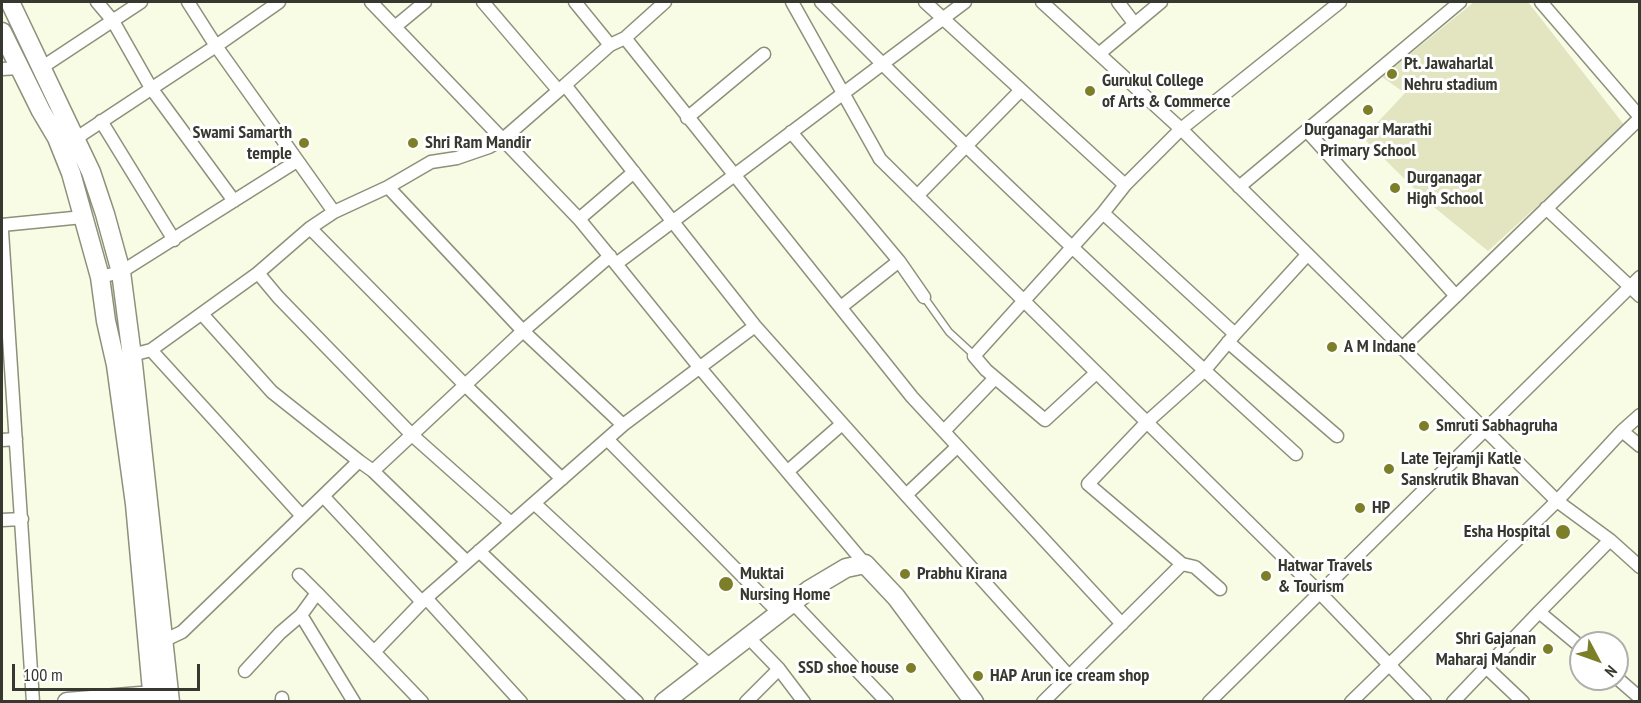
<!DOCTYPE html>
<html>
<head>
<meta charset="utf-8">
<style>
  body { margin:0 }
  #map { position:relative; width:1641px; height:703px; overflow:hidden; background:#f9fce5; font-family:"PT Sans Narrow",sans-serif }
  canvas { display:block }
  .frame { position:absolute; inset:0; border:3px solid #37382f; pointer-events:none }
  .north { position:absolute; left:1569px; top:631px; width:60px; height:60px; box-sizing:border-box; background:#fff; border:2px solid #afafac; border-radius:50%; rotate:131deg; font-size:16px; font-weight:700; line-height:24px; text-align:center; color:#37382f }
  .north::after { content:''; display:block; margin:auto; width:21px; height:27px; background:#7c7f28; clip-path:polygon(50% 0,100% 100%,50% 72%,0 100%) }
  .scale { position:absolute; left:12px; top:664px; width:188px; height:27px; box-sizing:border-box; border:3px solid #37382f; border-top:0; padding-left:8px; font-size:18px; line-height:21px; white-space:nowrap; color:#37382f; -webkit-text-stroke:4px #fff; paint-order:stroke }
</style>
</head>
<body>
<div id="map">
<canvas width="1641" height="703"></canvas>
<div class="frame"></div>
<div class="north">N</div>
<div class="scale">100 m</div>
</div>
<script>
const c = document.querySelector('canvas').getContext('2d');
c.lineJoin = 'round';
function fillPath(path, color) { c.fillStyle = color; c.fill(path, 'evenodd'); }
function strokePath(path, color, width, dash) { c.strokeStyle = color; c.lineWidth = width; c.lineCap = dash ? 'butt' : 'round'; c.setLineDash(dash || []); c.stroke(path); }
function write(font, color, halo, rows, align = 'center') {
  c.font = font + ' "PT Sans Narrow",sans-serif'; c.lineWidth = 6; c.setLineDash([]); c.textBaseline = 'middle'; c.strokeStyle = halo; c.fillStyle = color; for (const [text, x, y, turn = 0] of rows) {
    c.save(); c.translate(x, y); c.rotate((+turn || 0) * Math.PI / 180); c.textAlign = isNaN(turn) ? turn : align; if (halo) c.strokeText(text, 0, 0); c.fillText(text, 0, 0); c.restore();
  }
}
fillPath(new Path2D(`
  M1474 2H1528L1625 126 1488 251 1429 203 1363 138 1405 93 1382 77Z`), '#e2e5c0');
const service = new Path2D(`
  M924 297 949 332 974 355`);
const minor = new Path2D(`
  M97 2 113 21 151 88 234 201
  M188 2 216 46 334 212 310 228 258 273 278 297 412 435 511 523
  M371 2 579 219 616 264 965 2
  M483 2 558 90
  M575 2 610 45 625 38
  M665 2 625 38 912 397 1122 624
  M792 2 880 159 1320 593 1425 702
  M821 2C974 158 1134 307 1296 454
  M925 2 1125 185 1103 213 1235 334 1204 371 1147 422 1088 484 1182 564 1043 702
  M1042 2 1181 129 1557 501 1610 540 1640 567
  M1118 2 1134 23
  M1541 2 1640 117
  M396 26 425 2
  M1100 53 1161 2
  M41 68 141 2
  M2 69 20 68
  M565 85 610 45
  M687 118 764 54
  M101 121 174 240
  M1307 131 1456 296
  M791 132 899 261 841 307
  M75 139 216 46 279 2
  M1125 185 1181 129 1340 2
  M388 187 431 162 457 158 489 147 503 139 565 85 755 326 906 495
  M1239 187 1460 2
  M917 196 1020 91
  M1546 208 1640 296
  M334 212 388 187 523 331 623 425
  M579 219 634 172
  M2 225 83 217
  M310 228 465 385 562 479
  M2 231 33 702
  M899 261 924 297
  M616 264 700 368 865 564
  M100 277 121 272 297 161
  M202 314 272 392 359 461
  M1235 334 1307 255
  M1228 342 1337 436
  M1402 348 1640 118
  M151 350 302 516
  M132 355 151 350 258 273
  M1096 373 1045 420 986 370 974 356 1103 213
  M944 431 995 378
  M1622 431 1640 415
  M607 439 779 613
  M2 440 16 439
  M957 447 906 495 1069 676
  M373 471 467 562
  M788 471 842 424
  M323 496 359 461 373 471 523 331 610 256
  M534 503 710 666
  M2 520 22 519
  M479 551 637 702
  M1182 564 1195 567 1220 589
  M299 575 317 593
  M426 598 623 425 755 326
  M793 603 887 702
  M1539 612 1610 540
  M301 615 317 593 374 652 426 598 521 702
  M748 637 779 669 804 702
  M165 640 182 632 323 496 422 602
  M374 652 422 702
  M1487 668 1523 702
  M245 671 280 633 301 615 354 702
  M1617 678 1640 698
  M282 698V702
  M746 702 779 669
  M1209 702 1640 277
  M1351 702 1557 501 1622 431 1640 446
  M1453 702 1539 612 1581 647`);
const secondary = new Path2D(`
  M10 2 91 172 105 214 121 272 133 364 170 702
  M2 32 41 111 57 138 71 173 100 277 106 321 116 365 135 504 153 702
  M67 702 165 694
  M664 702 809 590 846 568 865 564 896 597 974 702`);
strokePath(service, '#8e907b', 9);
strokePath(minor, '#8e907b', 15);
strokePath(secondary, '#8e907b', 21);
strokePath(service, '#fff', 6);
strokePath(minor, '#fff', 12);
strokePath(secondary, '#fff', 18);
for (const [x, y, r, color] of [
  [1392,74,6,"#7c7f28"],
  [1090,91,6,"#7c7f28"],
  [1368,110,6,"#7c7f28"],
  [304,143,6,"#7c7f28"],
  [413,143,6,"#7c7f28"],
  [1395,188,6,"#7c7f28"],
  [1332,347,6,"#7c7f28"],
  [1424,426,6,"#7c7f28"],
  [1389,469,6,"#7c7f28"],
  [1360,508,6,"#7c7f28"],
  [1563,532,8,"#7c7f28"],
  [905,574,6,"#7c7f28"],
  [1266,576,6,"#7c7f28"],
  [726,584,8,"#7c7f28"],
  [1548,649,6,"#7c7f28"],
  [911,668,6,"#7c7f28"],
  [978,676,6,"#7c7f28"]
]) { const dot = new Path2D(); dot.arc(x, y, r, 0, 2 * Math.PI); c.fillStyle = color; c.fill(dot); strokePath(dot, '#fff', 2); }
write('bold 18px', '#37382f', '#fff', [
  ["Pt. Jawaharlal",1404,64],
  ["Nehru stadium",1404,85],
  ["Gurukul College",1102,81],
  ["of Arts & Commerce",1102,102],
  ["Durganagar Marathi",1368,130,"center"],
  ["Primary School",1368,151,"center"],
  ["Swami Samarth",292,133,"right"],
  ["temple",292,154,"right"],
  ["Shri Ram Mandir",425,143],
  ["Durganagar",1407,178],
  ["High School",1407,199],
  ["A M Indane",1344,347],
  ["Smruti Sabhagruha",1436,426],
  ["Late Tejramji Katle",1401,459],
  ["Sanskrutik Bhavan",1401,480],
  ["HP",1372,508],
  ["Esha Hospital",1550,532,"right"],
  ["Hatwar Travels",1278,566],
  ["& Tourism",1278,587],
  ["Muktai",740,574],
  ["Nursing Home",740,595],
  ["Prabhu Kirana",917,574],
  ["Shri Gajanan",1536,639,"right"],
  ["Maharaj Mandir",1536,660,"right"],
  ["SSD shoe house",899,668,"right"],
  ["HAP Arun ice cream shop",990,676]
], 'left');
</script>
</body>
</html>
